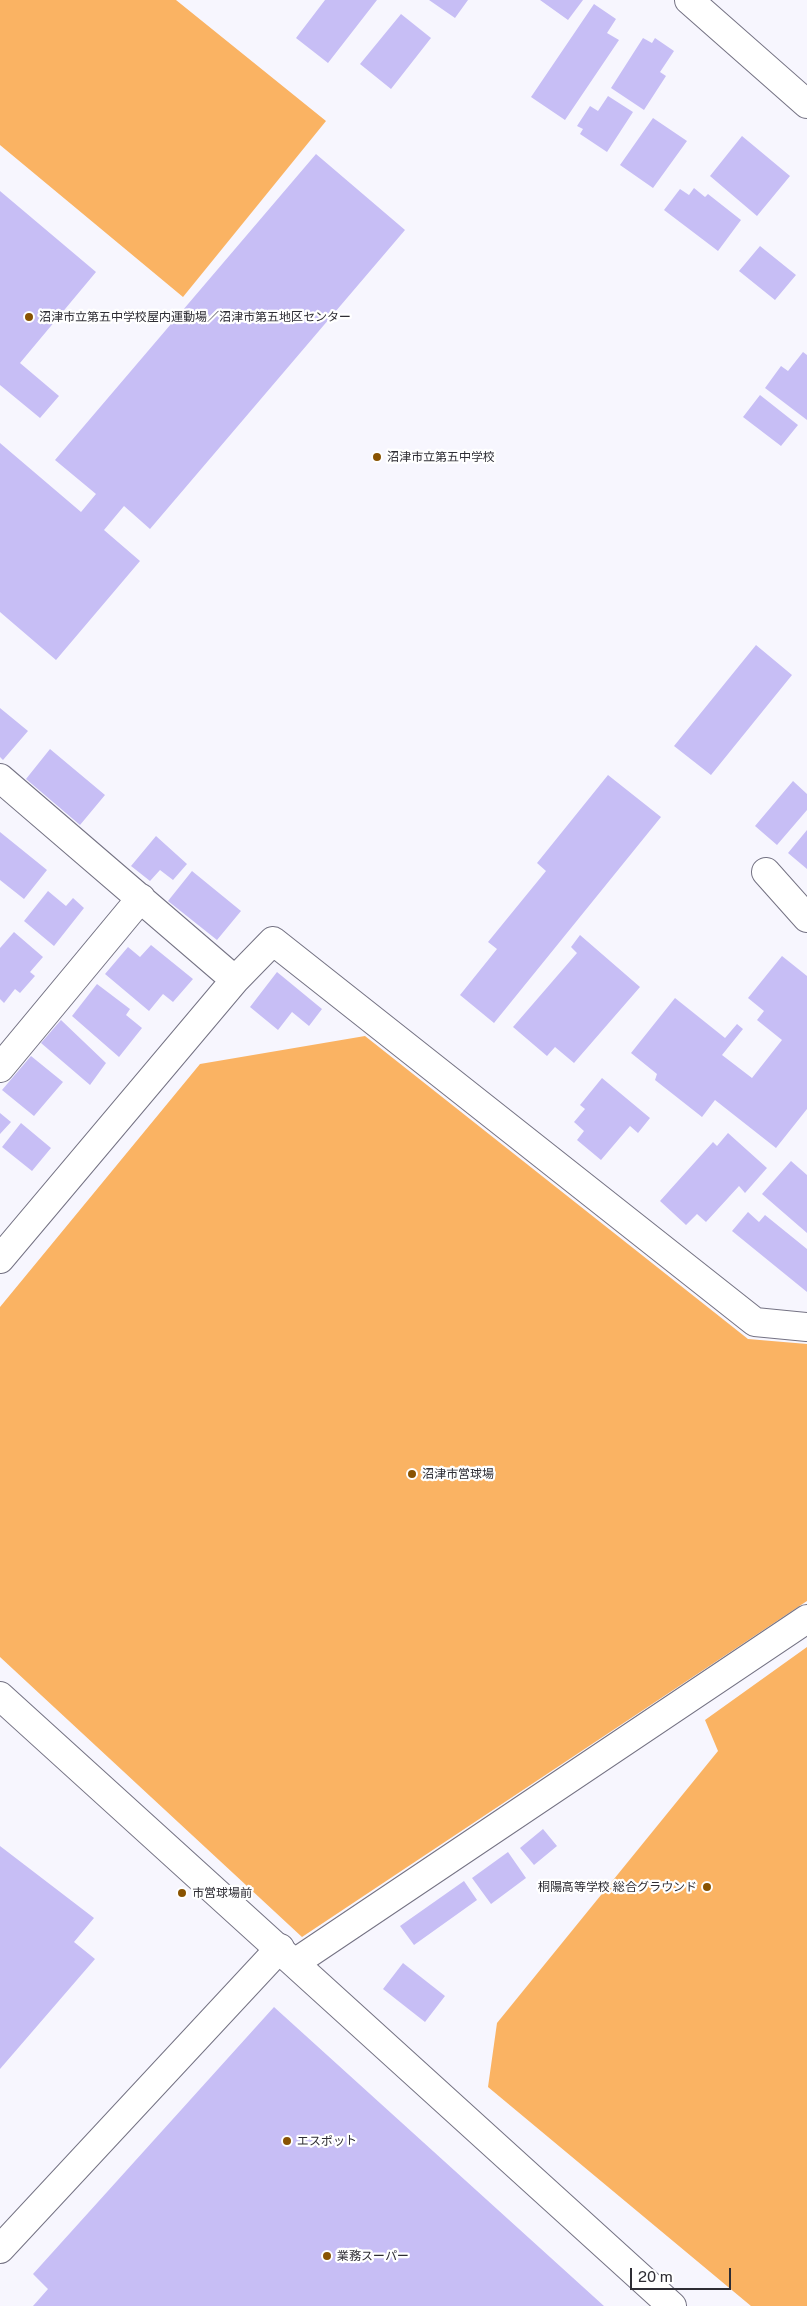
<!DOCTYPE html>
<html>
<head>
<meta charset="utf-8">
<style>
  body { margin:0 }
  #map { position:relative; width:807px; height:2306px; overflow:hidden; background:#f7f6fe; font-family:"Public Sans",sans-serif }
  canvas { display:block }
  .scale { position:absolute; left:630px; top:2268px; width:101px; height:22px; box-sizing:border-box; border:2px solid #2e2d34; border-top:0; padding-left:6px; font-size:15px; line-height:18px; white-space:nowrap; color:#2e2d34; -webkit-text-stroke:4px #fff; paint-order:stroke }
</style>
</head>
<body>
<div id="map">
<canvas width="807" height="2306"></canvas>
<div class="scale">20 m</div>
</div>
<script>
const c = document.querySelector('canvas').getContext('2d');
c.lineJoin = 'round';
function fillPath(path, color) { c.fillStyle = color; c.fill(path, 'evenodd'); }
function strokePath(path, color, width, dash) { c.strokeStyle = color; c.lineWidth = width; c.lineCap = dash ? 'butt' : 'round'; c.setLineDash(dash || []); c.stroke(path); }
function write(font, color, halo, rows, align = 'center') {
  c.font = font + ' "Public Sans","Noto Sans JP",sans-serif'; c.lineWidth = 4.5; c.setLineDash([]); c.textBaseline = 'middle'; c.strokeStyle = halo; c.fillStyle = color; for (const [text, x, y, turn = 0] of rows) {
    c.save(); c.translate(x, y); c.rotate((+turn || 0) * Math.PI / 180); c.textAlign = isNaN(turn) ? turn : align; if (halo) c.strokeText(text, 0, 0); c.fillText(text, 0, 0); c.restore();
  }
}
fillPath(new Path2D(`
  M0 0H176L326 121 183 297 0 145Z
  M365 1036 748 1339 807 1344V1601L302 1937 0 1657V1307L200 1064Z
  M807 1647V2306H751L488 2087 497 2023 718 1751 705 1720Z`), '#fab363');
fillPath(new Path2D(`
  M325 0H377L328 63 296 38Z
  M429 0H468L455 18Z
  M540 0H583L568 20Z
  M594 4 616 19 607 33 619 40 565 120 531 97Z
  M401 14 431 38 391 89 360 64Z
  M643 38 652 43 655 38 674 51 660 72 666 76 644 110 611 88Z
  M608 96 633 112 607 152 580 134 583 129 577 126 590 106 598 111Z
  M653 118 687 141 653 188 620 165Z
  M742 136 790 176 757 216 710 176Z
  M316 154 405 230 150 529 124 506 104 530 140 561 56 660 0 612V443L81 512 96 494 55 460Z
  M694 188 705 197 708 194 741 220 718 251 664 210 680 189 689 195Z
  M0 191 96 272 20 363 59 396 40 418 0 385Z
  M760 246 796 275 775 300 739 271Z
  M803 352 807 355V420L765 388 781 366 788 371Z
  M760 395 798 425 781 446 743 417Z
  M756 645 792 675 711 775 674 746Z
  M0 708 28 731 3 760 0 757Z
  M50 749 105 795 80 825 26 779Z
  M608 775 661 817 494 1023 460 995 497 949 488 942 546 871 537 863Z
  M793 781 807 794V810L777 845 755 826Z
  M807 830V869L788 853Z
  M0 832 47 870 24 899 0 880Z
  M156 836 187 864 173 880 160 870 150 881 131 866Z
  M192 871 241 911 217 940 168 901Z
  M48 891 66 906 73 898 84 908 54 946 24 921Z
  M14 932 43 957 30 972 35 976 20 993 15 989 4 1003 0 999V948Z
  M580 935 640 987 574 1063 555 1047 547 1056 513 1027 577 953 571 947Z
  M151 945 193 979 173 1002 163 994 149 1011 105 974 128 947 140 957Z
  M782 956 807 976V1109L776 1148 715 1100 702 1117 655 1080 657 1074 631 1053 675 998 725 1038 737 1024 743 1029 722 1055 752 1078 782 1040 757 1020 764 1011 748 998Z
  M277 972 322 1009 309 1026 292 1012 278 1030 250 1007Z
  M97 984 130 1009 126 1015 142 1028 119 1057 72 1016Z
  M61 1020 106 1063 90 1085 41 1043Z
  M31 1056 63 1082 34 1116 2 1090Z
  M602 1078 650 1118 638 1133 630 1126 601 1160 577 1140 584 1131 574 1122 585 1109 580 1105Z
  M0 1113 11 1122 0 1134Z
  M21 1123 51 1148 32 1171 2 1147Z
  M728 1133 767 1168 745 1193 739 1186 706 1222 697 1214 686 1225 660 1201 713 1142 717 1146Z
  M791 1161 807 1175V1233L762 1194Z
  M748 1212 759 1222 765 1215 807 1249V1292L732 1231Z
  M543 1829 557 1846 534 1865 520 1848Z
  M0 1846 94 1918 74 1942 95 1959 0 2069Z
  M508 1852 526 1878 491 1904 472 1878Z
  M464 1881 477 1900 414 1945 400 1926Z
  M403 1963 445 1996 425 2022 383 1989Z
  M274 2007 604 2306H33L48 2289 33 2274Z`), '#c7bef5');
const street = new Path2D(`
  M689 0 807 104
  M0 778 235 980 0 1259
  M766 872 807 918
  M235 980 273 941 755 1322 807 1327
  M0 1068 141 898
  M296 1962 807 1619
  M0 2249 280 1948`);
const secondary = new Path2D(`
  M0 1696 672 2306`);
strokePath(street, '#747283', 30);
strokePath(secondary, '#747283', 30);
strokePath(street, '#fff', 28);
strokePath(secondary, '#fff', 28);
for (const [x, y, r, color] of [
  [29,317,5,"#895302"],
  [377,457,5,"#895302"],
  [412,1474,5,"#895302"],
  [707,1887,5,"#895302"],
  [182,1893,5,"#895302"],
  [287,2141,5,"#895302"],
  [327,2256,5,"#895302"]
]) { const dot = new Path2D(); dot.arc(x, y, r, 0, 2 * Math.PI); c.fillStyle = color; c.fill(dot); strokePath(dot, '#fff', 2); }
write('12px', '#2e2d34', '#fff', [
  ["沼津市立第五中学校屋内運動場／沼津市第五地区センター",39,317],
  ["沼津市立第五中学校",387,457],
  ["沼津市営球場",422,1474],
  ["桐陽高等学校 総合グラウンド",697,1887,"right"],
  ["市営球場前",192,1893],
  ["エスポット",297,2141],
  ["業務スーパー",337,2256]
], 'left');
</script>
</body>
</html>
